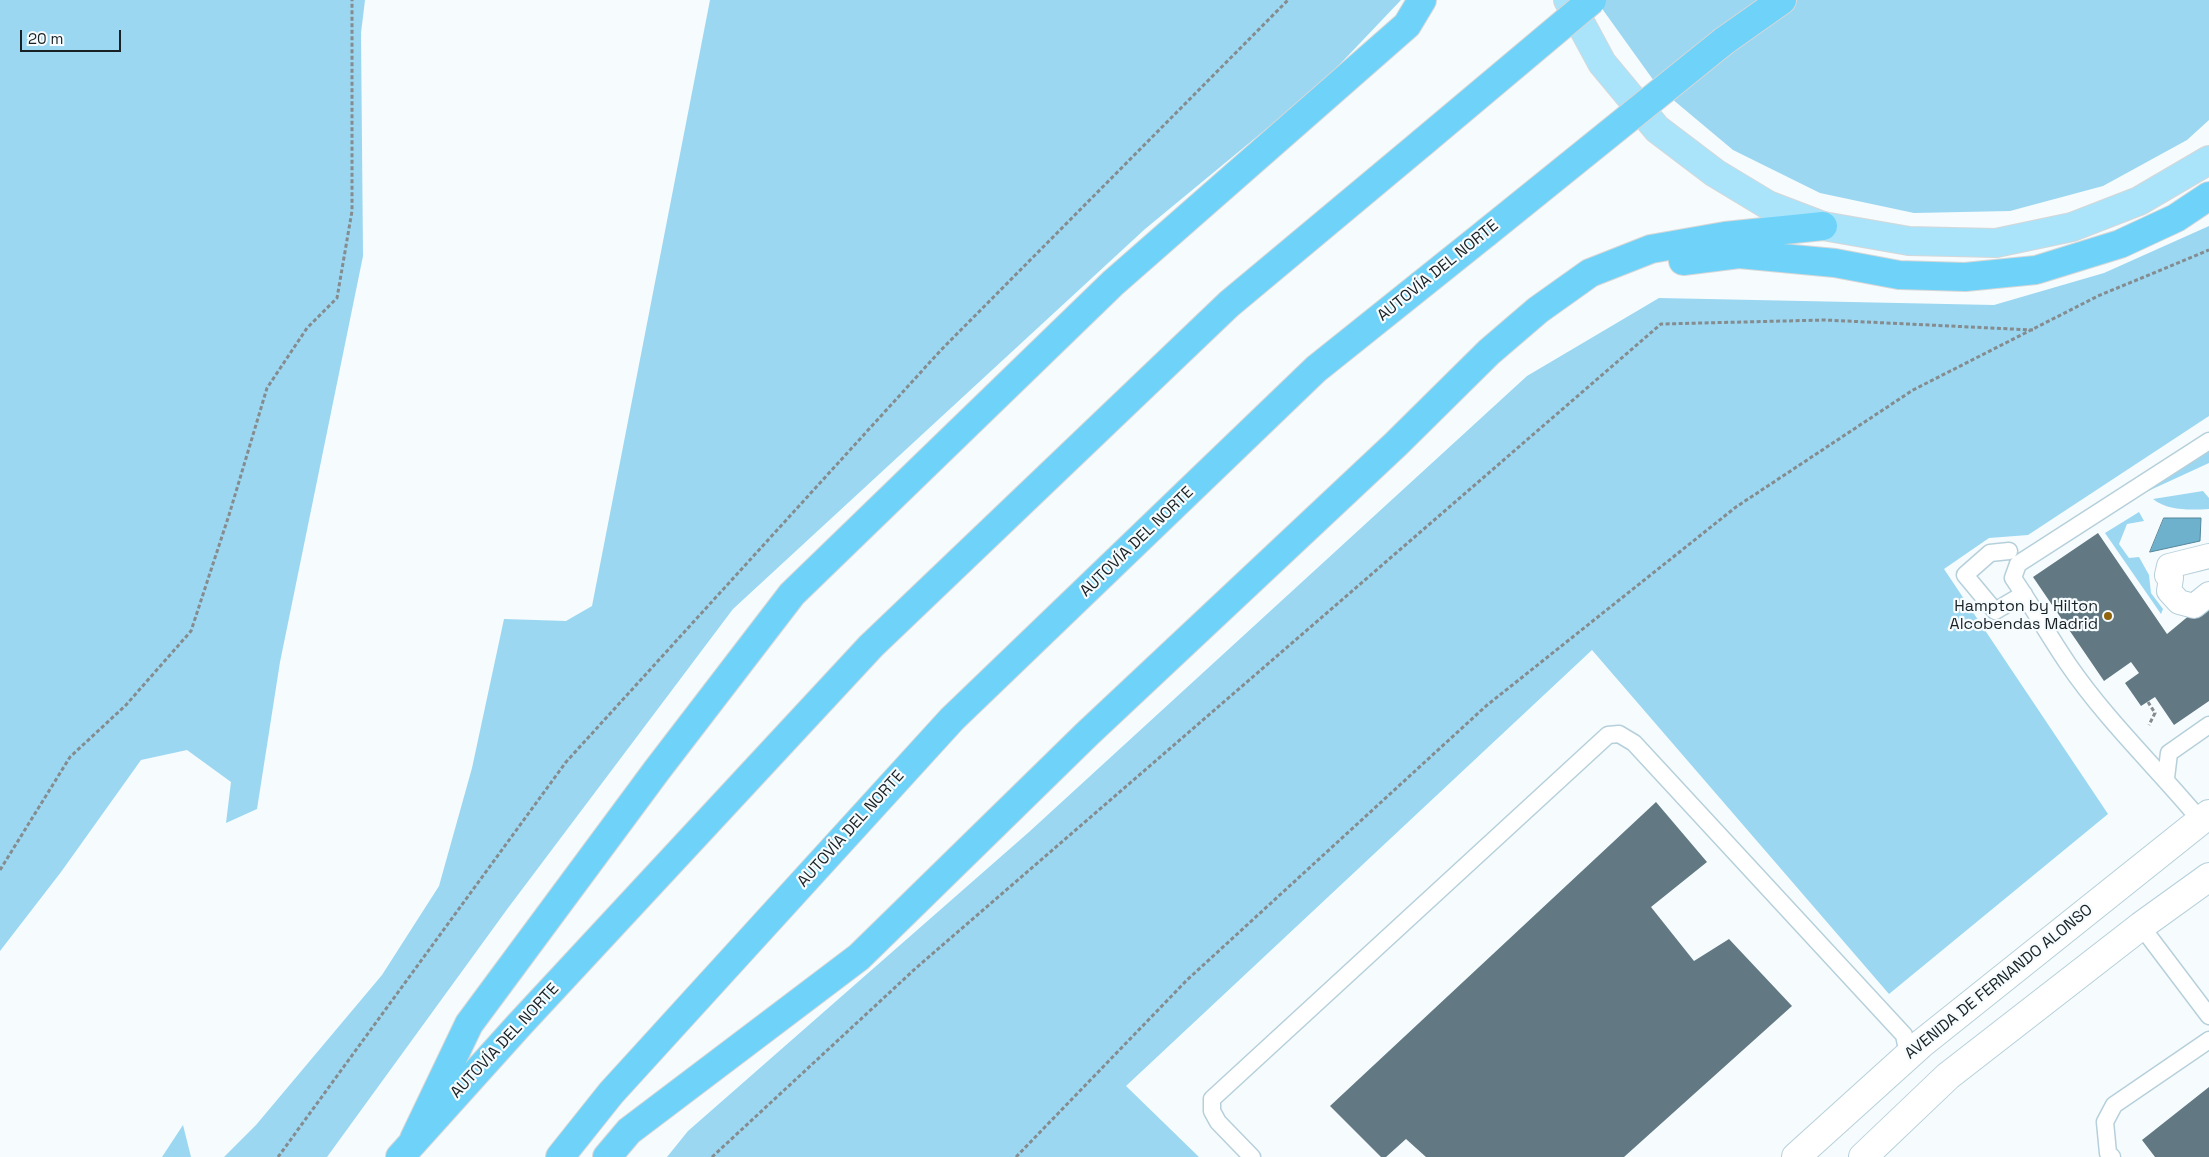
<!DOCTYPE html>
<html>
<head>
<meta charset="utf-8">
<style>
  body { margin:0 }
  #map { position:relative; width:2209px; height:1157px; overflow:hidden; background:#f6fbfd; font-family:"Space Grotesk",sans-serif }
  canvas { display:block }
  .scale { position:absolute; left:20px; top:30px; width:101px; height:22px; box-sizing:border-box; border:2px solid #182125; border-top:0; padding-left:6px; font-size:15px; line-height:18px; white-space:nowrap; color:#182125; -webkit-text-stroke:4px #f6fbfd; paint-order:stroke }
</style>
</head>
<body>
<div id="map">
<canvas width="2209" height="1157"></canvas>
<div class="scale">20 m</div>
</div>
<script>
const c = document.querySelector('canvas').getContext('2d');
c.lineJoin = 'round';
function fillPath(path, color) { c.fillStyle = color; c.fill(path, 'evenodd'); }
function strokePath(path, color, width, dash) { c.strokeStyle = color; c.lineWidth = width; c.lineCap = dash ? 'butt' : 'round'; c.setLineDash(dash || []); c.stroke(path); }
function write(font, color, halo, rows, align = 'center') {
  c.font = font + ' "Space Grotesk",sans-serif'; c.lineWidth = 4.5; c.setLineDash([]); c.textBaseline = 'middle'; c.strokeStyle = halo; c.fillStyle = color; for (const [text, x, y, turn = 0] of rows) {
    c.save(); c.translate(x, y); c.rotate((+turn || 0) * Math.PI / 180); c.textAlign = isNaN(turn) ? turn : align; if (halo) c.strokeText(text, 0, 0); c.fillText(text, 0, 0); c.restore();
  }
}
fillPath(new Path2D(`
  M0 0H365L361 33 363 256 280 662 257 809 226 823 231 782 187 750 141 760 61 872 0 951Z
  M710 0H1401L1322 83 1145 229 733 609 508 908 327 1157H224L256 1125 382 975 439 886 472 768 504 619 566 621 592 606Z
  M1599 0H2209V120L2187 140 2103 186 2010 211 1914 213 1820 193 1733 150 1659 88 1603 10Z
  M2209 226V416L2028 535 1989 538 1944 569 2108 814 1889 994 1592 650 1126 1086 1199 1157H667L688 1131 1029 832 1527 376 1659 298 1994 305 2104 273Z
  M2209 449V463L2133 498Z
  M2203 491 2209 498V509C2190 510 2168 511 2153 499Z
  M2139 512 2144 521 2127 524 2119 544 2129 558 2139 557 2149 575 2151 593 2163 609 2161 614 2105 533Z
  M183 1125 191 1157H162Z`), '#9bd7f1');
const water = new Path2D(`
  M2164 518H2201L2200 541 2150 552Z`);
fillPath(water, '#6db1cd');
strokePath(water, '#54869b', 1);
fillPath(new Path2D(`
  M2098 533 2167 634 2209 599V701L2174 725 2155 697 2141 706 2125 683 2139 673 2131 662 2104 681 2033 577Z
  M1656 802 1707 862 1651 907 1694 961 1729 939 1792 1006 1624 1157H1426L1406 1139 1386 1157H1381L1330 1106Z
  M2209 1087V1157H2155L2142 1140Z`), '#627983');
const service = new Path2D(`
  M2009 551 1990 553 1965 575 1995 611 2024 594
  M2166 778 2169 753 2209 725
  M2201 821C2157 768 2107 721 2068 664 2049 636 2032 606 2013 578L2018 564 2209 441
  M2141 926 2209 1016
  M1252 1157 1218 1122 1212 1111V1099L1608 735 1619 734 1634 743 1904 1035 1908 1055
  M2112 1157 2108 1153 2105 1122 2114 1105 2209 1040`);
const pedestrian = new Path2D(`
  M2209 556 2169 566 2167 575 2171 578 2169 591 2179 602 2194 606 2209 594`);
const tertiary = new Path2D(`
  M1796 1157 1921 1044 2209 814
  M1863 1157 1948 1076 2141 926 2209 877`);
const primary = new Path2D(`
  M1568 0 1602 63 1657 129 1715 173 1768 205 1823 226 1909 241 1996 243 2072 227 2139 201 2209 160`);
const motorway = new Path2D(`
  M1724 41 1782 0
  M1683 261 1739 254 1835 263 1899 275 1965 277 2036 270 2120 244 2176 218 2209 196
  M414 1139 469 1024 657 770 792 594 1113 283 1407 25 1422 0
  M400 1157 519 1025 871 646 1229 304 1423 142
  M560 1157 611 1093 952 719 1316 369 1486 233
  M607 1157 629 1131 859 957 1087 734 1396 444 1489 352 1538 310 1590 273 1651 249 1725 236 1823 226`);
strokePath(service, '#b6d0db', 19);
strokePath(pedestrian, '#b6d0db', 26);
strokePath(tertiary, '#b6d0db', 30);
strokePath(primary, '#d5d7d8', 30);
strokePath(motorway, '#d5d7d8', 30);
strokePath(new Path2D(`
  M2148 702 2155 713 2149 725
  M0 870 70 757 126 705 191 631 229 515 267 388 307 328 337 298 352 211V0
  M278 1157 566 762 941 350 1288 0
  M712 1157 916 968 1661 324 1825 320 2033 330
  M1016 1157 1187 980 1486 706 1736 507 1913 390 2098 296 2209 250`), '#858c8f', 3, [4, 2.5]);
strokePath(service, '#fff', 16);
strokePath(pedestrian, '#fff', 24);
strokePath(tertiary, '#fff', 28);
strokePath(primary, '#a9e4fb', 28);
strokePath(motorway, '#6fd2f8', 28);
const motorwayBridge = new Path2D(`
  M1423 142 1592 0
  M1486 233 1724 41`);
strokePath(motorwayBridge, '#d5d7d8', 30, []);
strokePath(motorwayBridge, '#6fd2f8', 28);
for (const [x, y, r, color] of [
  [2108,616,5,"#90630d"]
]) { const dot = new Path2D(); dot.arc(x, y, r, 0, 2 * Math.PI); c.fillStyle = color; c.fill(dot); strokePath(dot, '#f6fbfd', 2); }
write('16px', '#182125', '#f6fbfd', [
  ["AUTOVÍA DEL NORTE",1438,271,-39],
  ["AUTOVÍA DEL NORTE",1137,542,-44],
  ["AUTOVÍA DEL NORTE",851,829,-48],
  ["AVENIDA DE FERNANDO ALONSO",1999,982,-39],
  ["AUTOVÍA DEL NORTE",505,1041,-47]
]);
write('16px', '#182125', '#f6fbfd', [
  ["Hampton by Hilton",2098,607],
  ["Alcobendas Madrid",2098,625]
], 'right');
</script>
</body>
</html>
